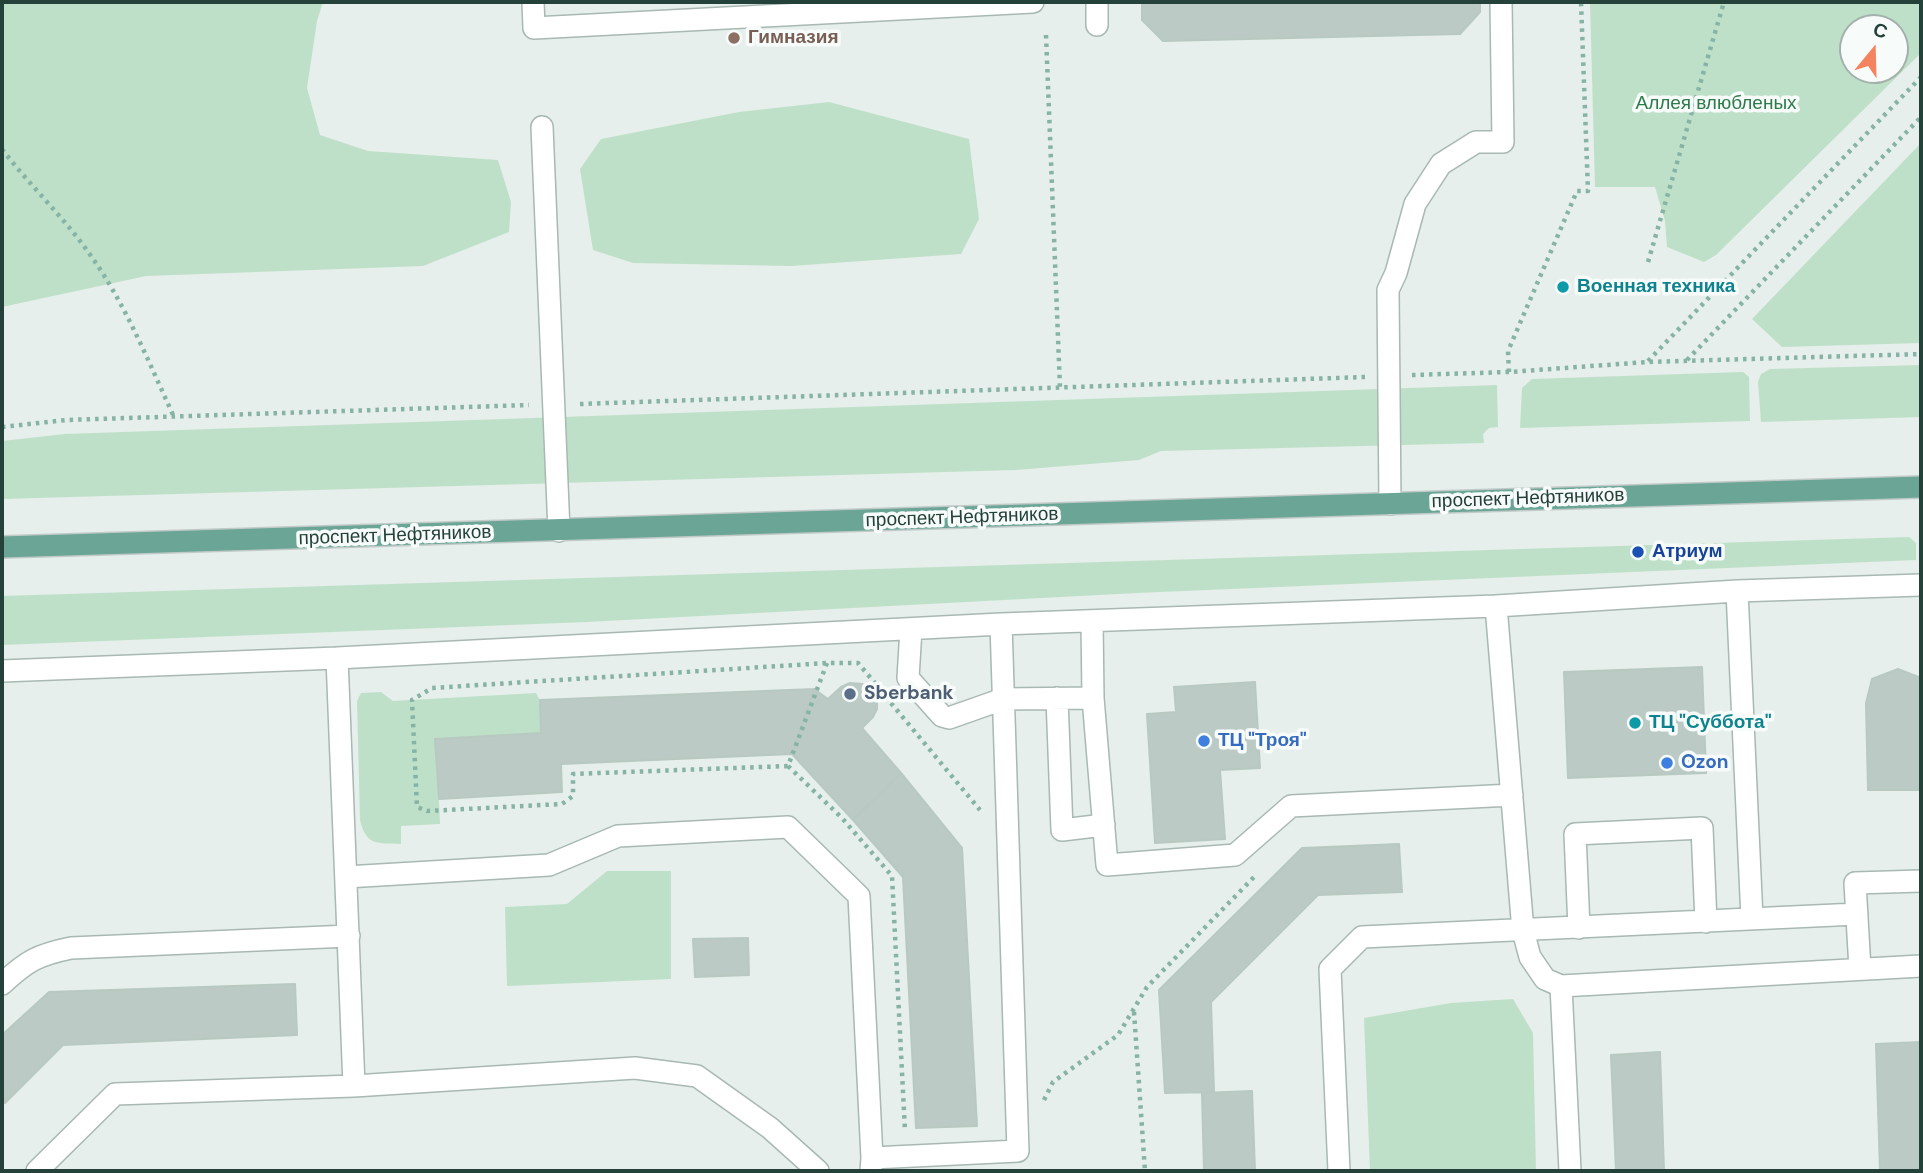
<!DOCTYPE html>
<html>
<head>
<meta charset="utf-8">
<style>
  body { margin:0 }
  #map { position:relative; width:1923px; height:1173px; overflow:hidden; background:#e6efeb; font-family:"DM Sans",sans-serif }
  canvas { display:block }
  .frame { position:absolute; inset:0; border:4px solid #24423a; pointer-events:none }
  .north { position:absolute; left:1839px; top:14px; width:70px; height:70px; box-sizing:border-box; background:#f7fbf9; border:2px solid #a3b1ad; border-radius:50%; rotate:19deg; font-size:19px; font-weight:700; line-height:28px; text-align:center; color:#24423a }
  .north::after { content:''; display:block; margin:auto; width:24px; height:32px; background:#f4845f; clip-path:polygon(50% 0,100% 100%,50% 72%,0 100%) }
</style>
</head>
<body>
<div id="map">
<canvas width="1923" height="1173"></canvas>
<div class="frame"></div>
<div class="north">С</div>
</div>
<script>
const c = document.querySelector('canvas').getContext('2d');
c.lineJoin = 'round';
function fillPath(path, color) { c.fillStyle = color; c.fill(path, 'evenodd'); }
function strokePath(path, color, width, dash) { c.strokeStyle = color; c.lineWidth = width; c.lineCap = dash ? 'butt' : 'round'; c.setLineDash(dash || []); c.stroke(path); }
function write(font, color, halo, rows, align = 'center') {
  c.font = font + ' "DM Sans",sans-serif'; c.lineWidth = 7; c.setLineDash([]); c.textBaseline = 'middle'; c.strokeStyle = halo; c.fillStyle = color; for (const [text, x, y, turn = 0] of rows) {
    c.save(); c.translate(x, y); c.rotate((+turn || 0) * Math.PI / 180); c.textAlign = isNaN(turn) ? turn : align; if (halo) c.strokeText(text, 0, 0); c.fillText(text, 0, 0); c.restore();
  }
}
fillPath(new Path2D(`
  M2 2H323L317 21 307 88 320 135 368 151 498 160 511 202 509 232 423 266 146 276 2 307Z
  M1590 2H1921V53L1716 255 1704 262 1667 247 1665 221 1655 187H1595ZM1853 28H1895V70H1853Z
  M829 102 969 139 979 219 961 254 791 266 633 263 593 250 580 169 601 139 739 112Z
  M1921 143V343L1782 347 1752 319Z
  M1921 365V417L1761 422 1758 382 1761 374 1770 369Z
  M1743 372 1749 377 1750 421 1520 428 1522 388 1532 379Z
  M1497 385 1498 427 1489 428 1483 434 1484 443 1161 451 1139 460 1016 470 2 499V441L65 434Z
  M1909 537 1916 543V560L1137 593 587 622 2 645V596Z
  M381 692 393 701 536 693 540 700 541 733 436 739 440 824 401 826V844C377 843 366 846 360 820L357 701 361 693Z
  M607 871H671V979L507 986 505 907 567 904Z
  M1513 999 1533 1033 1536 1171H1370L1364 1018 1451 1003Z`), '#bfe0c8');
const building = new Path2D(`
  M1142 2H1480V12L1460 34 1163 41 1142 20Z
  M1702 667 1706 773 1568 778 1564 672Z
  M1898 669 1921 678V790H1868L1866 703 1872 679Z
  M1255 682 1260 768 1220 770 1225 839 1155 843 1147 714 1176 712 1174 687Z
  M850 683 863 684 872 691 877 701V709L873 717 862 728 901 773 853 820 792 754 814 689 828 699 841 687Z
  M814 689 792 754 561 764 562 792 439 799 435 739 541 733 540 700Z
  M901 773 962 848 977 1126 916 1128 903 877 853 820Z
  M1399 844 1402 892 1318 895 1211 1002 1214 1092 1165 1093 1159 990 1302 848Z
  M748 938 749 975 695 977 693 939Z
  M295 984 297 1035 63 1045 5 1103 2 1099V1035L49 992Z
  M1921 1042V1171H1880L1876 1044Z
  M1660 1052 1664 1171H1616L1611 1055Z
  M1252 1091 1255 1171H1204L1202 1093Z`);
fillPath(building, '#bbcac4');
strokePath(building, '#b8c9c2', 2);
const minor = new Path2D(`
  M533 2 534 28 1033 2
  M1097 2V25
  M542 127 559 531
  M1390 504 1388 290 1396 273 1415 204 1441 164 1476 142H1503L1501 2
  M1737 591 1752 919
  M1496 606 1523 931 1530 957 1545 979 1561 986 1921 966
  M911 629 908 678 942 716 949 718 1003 699 1093 698 1092 621
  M2 671 337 658 1001 624 1496 606 1737 591 1921 585
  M1057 698 1062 830 1104 825
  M1093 698 1107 865 1235 855 1291 806 1512 795
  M346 877 549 865 618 836 788 827 859 896 872 1158
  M1579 928 1575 834 1702 828 1706 922
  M1860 969 1855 883 1921 881
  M2 984C27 961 37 955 71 948L349 936
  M1561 986 1570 1171
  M354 1086 635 1068 697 1076 770 1128 818 1171
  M37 1171 115 1094 354 1086 337 658
  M871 1171 872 1158 1018 1151 1001 624
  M1339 1171 1330 969 1362 937 1857 914`);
const major = new Path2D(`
  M2 547 1921 487`);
strokePath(minor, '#a8b8b2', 24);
strokePath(major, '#c2cac8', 24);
strokePath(new Path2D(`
  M1046 35 1060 388
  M2 149C30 186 64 217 91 256 126 305 149 363 174 417
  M1648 262 1724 2
  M1687 360 1921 117
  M1648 361 1921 77
  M1509 372 1508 351 1577 191H1588L1581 2
  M1412 375 1509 372 1647 362 1921 354
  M580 404 1365 377
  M2 427 66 420 529 405
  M827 663 788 766 573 774V796L562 804 427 811 417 807 412 700 432 688 827 663H858L886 696
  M891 703 980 810
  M788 766 842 818 892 876 905 1131
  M1134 1012 1145 1171
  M1044 1100 1053 1082 1118 1035 1147 987 1256 875`), '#86b3a5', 4.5, [3.5, 5]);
strokePath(minor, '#fff', 21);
strokePath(major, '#6aa596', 21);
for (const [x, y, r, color] of [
  [734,38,7,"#8d6e63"],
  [1563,287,7,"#0f9aa8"],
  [1638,552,7,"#1a4fb4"],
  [850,694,7,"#5c6f8a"],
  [1635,723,7,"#0f9aa8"],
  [1204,741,7,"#3f7fe0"],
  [1667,763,7,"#3f7fe0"]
]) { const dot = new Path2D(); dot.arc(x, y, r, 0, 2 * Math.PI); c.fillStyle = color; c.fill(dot); strokePath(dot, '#f7fbf9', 2.5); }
write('bold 19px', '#785e54', '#f7fbf9', [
  ["Гимназия",748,38]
], 'left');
write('19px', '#2d7a4b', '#f7fbf9', [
  ["Аллея влюбленых",1716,104]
]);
write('bold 19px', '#0d838f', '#f7fbf9', [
  ["Военная техника",1577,287],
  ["ТЦ \"Суббота\"",1649,723]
], 'left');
write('19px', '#24423a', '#f7fbf9', [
  ["проспект Нефтяников",1528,499,-2],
  ["проспект Нефтяников",962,518,-2],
  ["проспект Нефтяников",395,536,-2]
]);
write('bold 19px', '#164399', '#f7fbf9', [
  ["Атриум",1652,552]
], 'left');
write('bold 19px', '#4e5e75', '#f7fbf9', [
  ["Sberbank",864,694]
], 'left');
write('bold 19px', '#366cbe', '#f7fbf9', [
  ["ТЦ \"Троя\"",1218,741],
  ["Ozon",1681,763]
], 'left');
</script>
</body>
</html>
